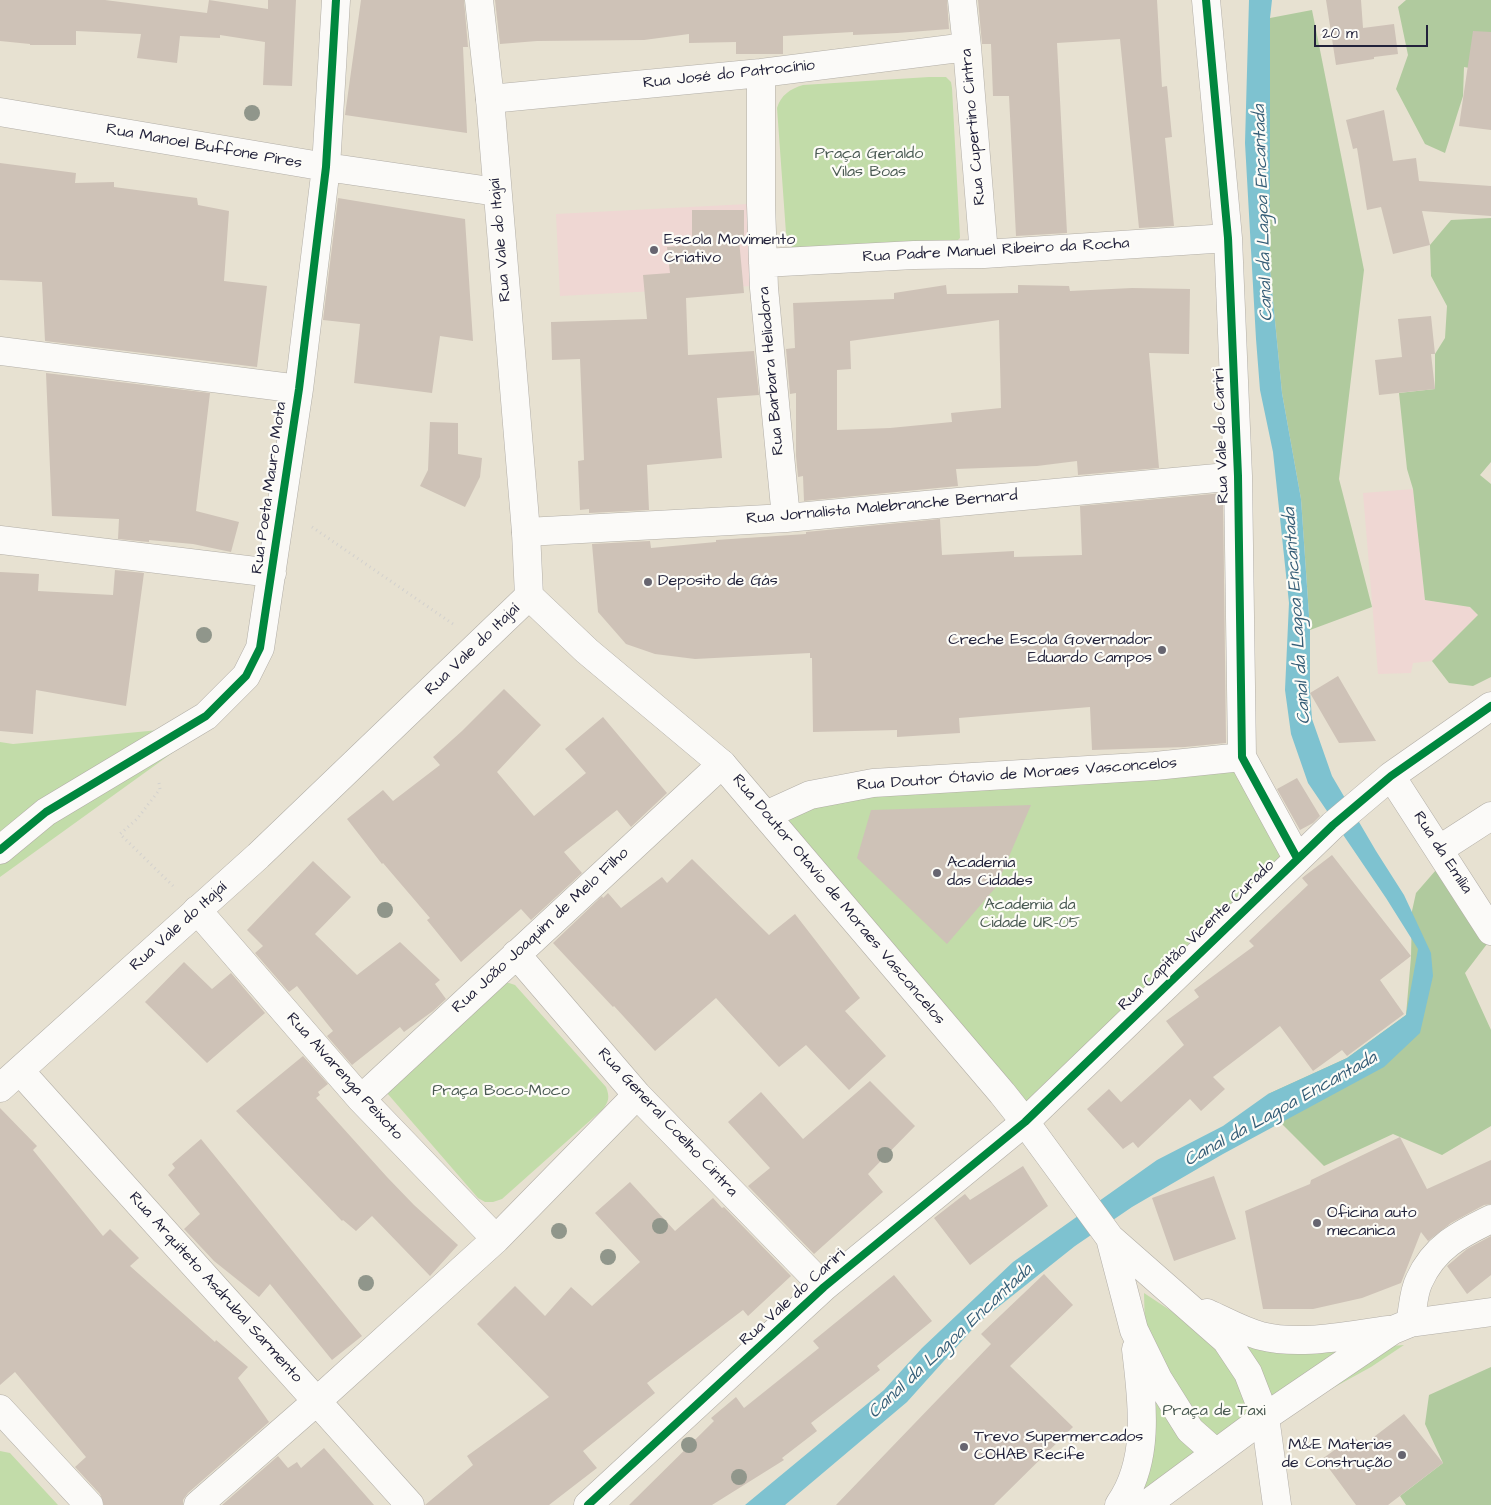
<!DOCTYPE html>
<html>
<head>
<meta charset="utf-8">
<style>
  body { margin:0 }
  #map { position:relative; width:1491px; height:1505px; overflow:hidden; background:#e7e1d1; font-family:"Architects Daughter",sans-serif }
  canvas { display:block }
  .scale { position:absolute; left:1314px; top:25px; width:114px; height:22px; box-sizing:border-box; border:2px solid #22223b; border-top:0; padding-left:6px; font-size:15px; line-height:18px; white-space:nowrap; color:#22223b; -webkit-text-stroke:4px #fdfcf7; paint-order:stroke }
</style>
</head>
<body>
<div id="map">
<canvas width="1491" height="1505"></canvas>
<div class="scale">20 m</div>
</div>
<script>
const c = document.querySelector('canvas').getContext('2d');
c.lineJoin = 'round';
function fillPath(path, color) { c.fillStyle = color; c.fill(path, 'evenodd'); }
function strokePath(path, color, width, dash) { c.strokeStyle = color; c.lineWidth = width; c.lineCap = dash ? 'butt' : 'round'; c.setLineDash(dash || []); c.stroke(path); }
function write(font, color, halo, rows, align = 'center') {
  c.font = font + ' "Architects Daughter",sans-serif'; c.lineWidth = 4.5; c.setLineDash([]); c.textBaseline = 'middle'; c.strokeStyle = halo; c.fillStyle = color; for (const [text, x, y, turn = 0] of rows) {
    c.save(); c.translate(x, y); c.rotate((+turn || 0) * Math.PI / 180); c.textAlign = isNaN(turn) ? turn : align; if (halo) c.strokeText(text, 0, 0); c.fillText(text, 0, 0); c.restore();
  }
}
fillPath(new Path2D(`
  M748 204 752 286 560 296 556 214Z
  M1413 489 1425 600 1470 607 1478 615 1432 661 1413 663 1411 673 1378 674 1363 493Z`), '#efd7d3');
fillPath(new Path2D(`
  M929 77H946L951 82 952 88 960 238 956 242 798 250 792 247 786 233 777 108C781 95 790 89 803 85Z
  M211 725 0 877V742L13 744Z
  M1135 769 1250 771 1285 853 1023 1131 762 821 869 779Z
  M501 983H509L515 985 606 1087C610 1097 609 1102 602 1110L502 1199 493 1202H485L478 1198 387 1093Z
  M1144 1293 1209 1336 1314 1352 1404 1345 1371 1367 1126 1502 1146 1365Z
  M0 1451 10 1453 58 1505H0Z`), '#c2dca9');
fillPath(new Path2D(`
  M1406 0H1491V72L1464 67 1463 96 1445 153 1425 144 1396 89 1408 55 1398 7Z
  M1312 10 1364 270 1339 479 1372 607 1310 630 1301 499 1282 393 1270 269V18Z
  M1491 218V462L1480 475 1491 484V677L1473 686 1449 683 1432 661 1478 615 1470 607 1425 600 1413 489 1407 469 1399 393 1435 389V354L1445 338 1447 306 1431 276 1430 245 1451 220Z
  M1436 870 1487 944 1465 973 1491 1030V1126L1442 1155 1393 1134 1324 1166 1280 1122 1268 1094 1347 1058 1406 1015 1411 957 1412 911 1416 893Z
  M1491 1367V1505H1406L1400 1496 1443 1463 1425 1424 1429 1395Z`), '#b0ca9e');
fillPath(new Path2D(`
  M1249 0H1272L1270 18V269L1282 393 1301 499 1310 630V692L1312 719 1332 776 1376 851 1404 895 1431 953 1433 976 1420 1033 1384 1067 1223 1154 1132 1207 1075 1246 978 1323 907 1402 785 1505H745L884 1390 922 1348 1013 1262 1157 1160 1223 1126 1268 1094 1347 1058 1406 1015 1418 949 1386 898 1308 783 1291 734 1285 690 1289 603 1273 452 1260 390 1256 339 1245 143Z`), '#7ec2d0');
fillPath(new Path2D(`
  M0 0H105L207 13 209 0 268 9V0H296L292 86 263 85 265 42 220 35V38L180 36 177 63 137 58 141 34 76 31V45H30V44L0 41Z
  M361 0H464L468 47H463L467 133 345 115Z
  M495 0H947L949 29 897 33 853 35V32L783 36V54H736V42L689 43V34L644 40 537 41 500 44Z
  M978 0H1157L1162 87 1167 86 1172 137 1165 138 1174 226 1139 228 1120 39 1057 43 1067 233 1016 236 1009 96H993L991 44H982Z
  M1326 0H1361L1363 28 1394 24 1398 54 1374 57V59L1336 65Z
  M1473 31 1491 32V130L1459 126Z
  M1384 110 1393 161 1416 158 1419 181 1491 186V216L1422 211 1430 245 1393 254 1381 207 1367 210 1357 148 1353 149 1346 120Z
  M0 163 76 173 75 183 114 182V187L197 198 198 205 229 211 224 281 267 286 257 367 45 341 42 282 0 280Z
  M338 198 465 219 473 341 440 336 432 393 354 383 360 324 323 320Z
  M692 210H744V240H739L744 293 686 298 688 355 754 351 759 395 717 398 722 458 647 465 649 510 589 513V509L580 510 578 461 584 460 580 359 552 360 551 322 647 319 643 275 670 273 667 247 692 245Z
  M946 285 947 294 1018 293V285L1069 286 1070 291 1132 288 1190 289 1189 354 1149 353 1159 468 1078 475 1077 461 1037 466 956 469 958 486 804 501 803 476 798 477 796 456V393L790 394 786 349 795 348 793 303 894 299V293ZM999 320 1001 408 951 413 952 422 890 428 837 430V370L851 369 850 341Z
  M1431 316 1435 354H1431L1435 389 1379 395 1375 360 1402 357 1398 319Z
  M46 373 210 393 196 511 239 522 231 552 193 544 149 540V542L118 539 119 519 52 516Z
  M430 422 458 423V454L482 458 480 477 465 507 420 486 428 470Z
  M1223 493 1226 743 1185 747 1092 750 1090 707 959 718 960 733 897 737V730L813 732 812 658H810V653L695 659 655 654 626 644 598 612 592 544 650 541 651 548 716 542V540L806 534V532L940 519 942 555 1014 551V557L1082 555 1080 506Z
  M115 570 144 573 126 706 36 690 33 734 0 731V572L39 574 38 591 113 595Z
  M1338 676 1376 741 1339 743 1310 693Z
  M504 689 541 725 497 772 534 816 586 773 565 749 603 717 667 793 631 827 617 810 564 852 582 873 531 920 521 909 461 962 427 920 430 918 383 863 382 864 347 819 383 790 393 801 440 765 433 757 462 731Z
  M1297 778 1320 816 1313 823 1300 830 1277 789Z
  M1031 805 996 887 947 944 857 858 871 810Z
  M1332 855 1411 956 1380 980 1404 1014 1347 1056 1342 1050 1313 1071 1280 1026 1213 1077 1225 1089 1201 1111 1190 1099 1138 1148 1133 1142 1123 1149 1087 1109 1109 1089 1121 1102 1184 1045 1166 1021 1199 997 1194 990 1254 946 1249 941 1308 885 1302 878Z
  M692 859 769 935 795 914 860 998 845 1011 886 1056 849 1090 806 1045 779 1067 716 998 655 1051 614 1006 613 1007 553 943 602 896 603 898 608 893 621 908 662 877 667 883Z
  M313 861 351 897 315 934 357 975 400 942 440 980 435 984 446 999 433 1011 404 1032 400 1027 352 1065 327 1036 333 1031 297 986 289 992 255 953 263 946 247 930Z
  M184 962 212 989 231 973 265 1013 207 1063 145 1002Z
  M303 1056 328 1084 318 1092 320 1095 316 1098 387 1177 414 1205 458 1245 430 1276 372 1216 356 1231 343 1220 342 1221 236 1111Z
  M870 1081 915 1126 868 1174 883 1192 814 1254 748 1186 770 1168 728 1122 761 1092 803 1139Z
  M0 1108 37 1146 33 1150 103 1236 110 1229 139 1258 130 1266 215 1342 216 1340 248 1367 238 1378 269 1422 188 1493 183 1500V1505H104L100 1494 75 1467 86 1457 15 1372 0 1385Z
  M1400 1137 1427 1189 1491 1160V1204L1484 1205 1451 1223 1428 1241 1421 1232 1401 1283 1362 1298 1313 1309H1263L1245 1211 1310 1184 1311 1180Z
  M201 1139 362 1336 332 1360 270 1284 259 1297 214 1261 184 1229 200 1214 168 1175 175 1168 172 1164Z
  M1023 1166 1048 1206 970 1265 934 1218 965 1194 970 1200Z
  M1214 1176 1236 1239 1174 1261 1152 1198Z
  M630 1182 675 1231 713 1198 722 1208 724 1207 791 1276 748 1316 743 1310 647 1383 655 1393 583 1451 597 1468 549 1505H425L473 1465 467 1456 549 1397 477 1324 515 1286 545 1316 571 1287 592 1306 640 1262 595 1213Z
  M1491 1236V1275L1467 1294 1447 1266 1467 1249Z
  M1044 1274 1073 1305 1010 1366 1073 1427 994 1505H836L991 1344 981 1334Z
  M894 1275 932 1321 877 1366 880 1370 811 1423 817 1431 782 1458 784 1460 712 1505H629L714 1421 711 1418 736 1397 744 1408 819 1348 813 1341Z
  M1404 1414 1443 1463 1388 1505H1356L1322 1459 1354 1436 1362 1446Z
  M324 1448 374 1505H222L278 1456 288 1468 297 1462 301 1468Z`), '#cec2b7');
const minor = new Path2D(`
  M962 0 967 47 984 254
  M1206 0 1228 238 1238 476 1242 757 1297 858
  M761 73V205L764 288 786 518
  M490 99 761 73 967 47
  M0 112 326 167 497 192
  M763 263 914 255 984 254 1228 238
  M0 351 299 389
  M526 532 786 518 1238 476
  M0 540 272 573
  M1391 776 1491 931
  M766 815 810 795 873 783 1155 766 1242 757
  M1440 849 1491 816
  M0 850 46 812 206 716 246 676 260 648 299 389 326 167 336 0
  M197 910 361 1099 496 1239
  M516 954 637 1095 824 1287
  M20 1071 410 1505
  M361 1099 722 764
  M1410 1323C1413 1310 1413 1293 1419 1281 1434 1247 1460 1234 1491 1219
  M0 1409 89 1505
  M1265 1417 1277 1505
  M198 1505 317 1401 496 1239 637 1095
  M588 1505 824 1287 1025 1122 1333 825 1391 776 1491 706`);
const major = new Path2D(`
  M529 596 587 651 722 764 1002 1093 1025 1122 1110 1238 1226 1340 1248 1373 1265 1417
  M0 1088 258 856 529 596 526 532 490 99 479 0
  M1110 1238 1134 1330 1158 1379 1190 1430 1216 1453
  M1207 1313C1225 1321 1242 1331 1261 1336 1301 1346 1348 1335 1389 1330
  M1119 1505C1151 1460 1142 1400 1136 1349
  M1146 1505 1265 1417 1393 1330 1410 1323 1491 1312`);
strokePath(minor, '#b2aea7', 29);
strokePath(major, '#b2aea7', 29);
strokePath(new Path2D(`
  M312 527 453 624
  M159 783 160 789 137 819 120 834 173 886`), '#d3d1ce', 3, [1, 4]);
strokePath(minor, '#fbfaf8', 28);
strokePath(major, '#fbfaf8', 28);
strokePath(new Path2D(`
  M1206 0 1228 238 1238 476 1242 757 1297 858
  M0 850 46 812 206 716 246 676 260 648 299 389 326 167 336 0
  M588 1505 824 1287 1025 1122 1333 825 1391 776 1491 706`), '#00873e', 8);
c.fillStyle = '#90968b';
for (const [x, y] of [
  [252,113],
  [204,635],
  [385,910],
  [885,1155],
  [660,1226],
  [559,1231],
  [608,1257],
  [366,1283],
  [689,1445],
  [739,1477]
]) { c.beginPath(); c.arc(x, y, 8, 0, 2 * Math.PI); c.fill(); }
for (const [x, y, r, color] of [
  [654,250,5,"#676570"],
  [648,582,5,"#676570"],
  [1162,650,5,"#676570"],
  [937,873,5,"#676570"],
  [1317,1223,5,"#676570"],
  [964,1447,5,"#676570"],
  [1402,1455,5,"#676570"]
]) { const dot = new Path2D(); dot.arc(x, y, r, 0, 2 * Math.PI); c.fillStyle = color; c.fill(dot); strokePath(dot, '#fdfcf7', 2); }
write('16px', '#22223b', '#fdfcf7', [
  ["Rua José do Patrocínio",729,75,-6],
  ["Rua Cupertino Cintra",974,127,-95],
  ["Rua Manoel Buffone Pires",204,147,10],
  ["Rua Vale do Itajaí",501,240,-95],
  ["Rua Padre Manuel Ribeiro da Rocha",996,251,-3],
  ["Rua Barbara Heliodora",772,371,-95],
  ["Rua Vale do Cariri",1222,436,-92],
  ["Rua Poeta Mauro Mota",270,488,-82],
  ["Rua Jornalista Malebranche Bernard",882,508,-5],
  ["Rua Vale do Itajaí",473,650,-44],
  ["Rua Doutor Ótavio de Moraes Vasconcelos",1017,775,-4],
  ["Rua da Emília",1442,853,57],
  ["Rua Doutor Otavio de Moraes Vasconcelos",838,900,50],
  ["Rua Vale do Itajaí",179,927,-42],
  ["Rua João Joaquim de Melo Filho",541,931,-43],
  ["Rua Capitão Vicente Curado",1197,936,-44],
  ["Rua Alvarenga Peixoto",344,1077,48],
  ["Rua General Coelho Cintra",667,1123,47],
  ["Rua Arquiteto Asdrubal Sarmento",215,1288,48],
  ["Rua Vale do Cariri",793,1298,-42]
]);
write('16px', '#495952', '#fdfcf7', [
  ["Praça Geraldo",869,155],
  ["Vilas Boas",869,173],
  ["Academia da",1030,906],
  ["Cidade UR-05",1030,924],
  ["Praça Boco-Moco",501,1092],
  ["Praça de Taxi",1214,1412]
]);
write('16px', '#22223b', '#fdfcf7', [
  ["Escola Movimento",664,241],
  ["Criativo",664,259],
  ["Deposito de Gás",658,582],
  ["Creche Escola Governador",1152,641,"right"],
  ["Eduardo Campos",1152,659,"right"],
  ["Academia",947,864],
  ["das Cidades",947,882],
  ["Oficina auto",1327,1214],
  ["mecanica",1327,1232],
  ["Trevo Supermercados",974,1438],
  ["COHAB Recife",974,1456],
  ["M&E Materias",1392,1446,"right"],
  ["de Construção",1392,1464,"right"]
], 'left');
write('italic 18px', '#355d77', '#fdfcf7', [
  ["Canal da Lagoa Encantada",1264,213,-92],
  ["Canal da Lagoa Encantada",1298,616,-94],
  ["Canal da Lagoa Encantada",1281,1110,-29],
  ["Canal da Lagoa Encantada",951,1342,-43]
]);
</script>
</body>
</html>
